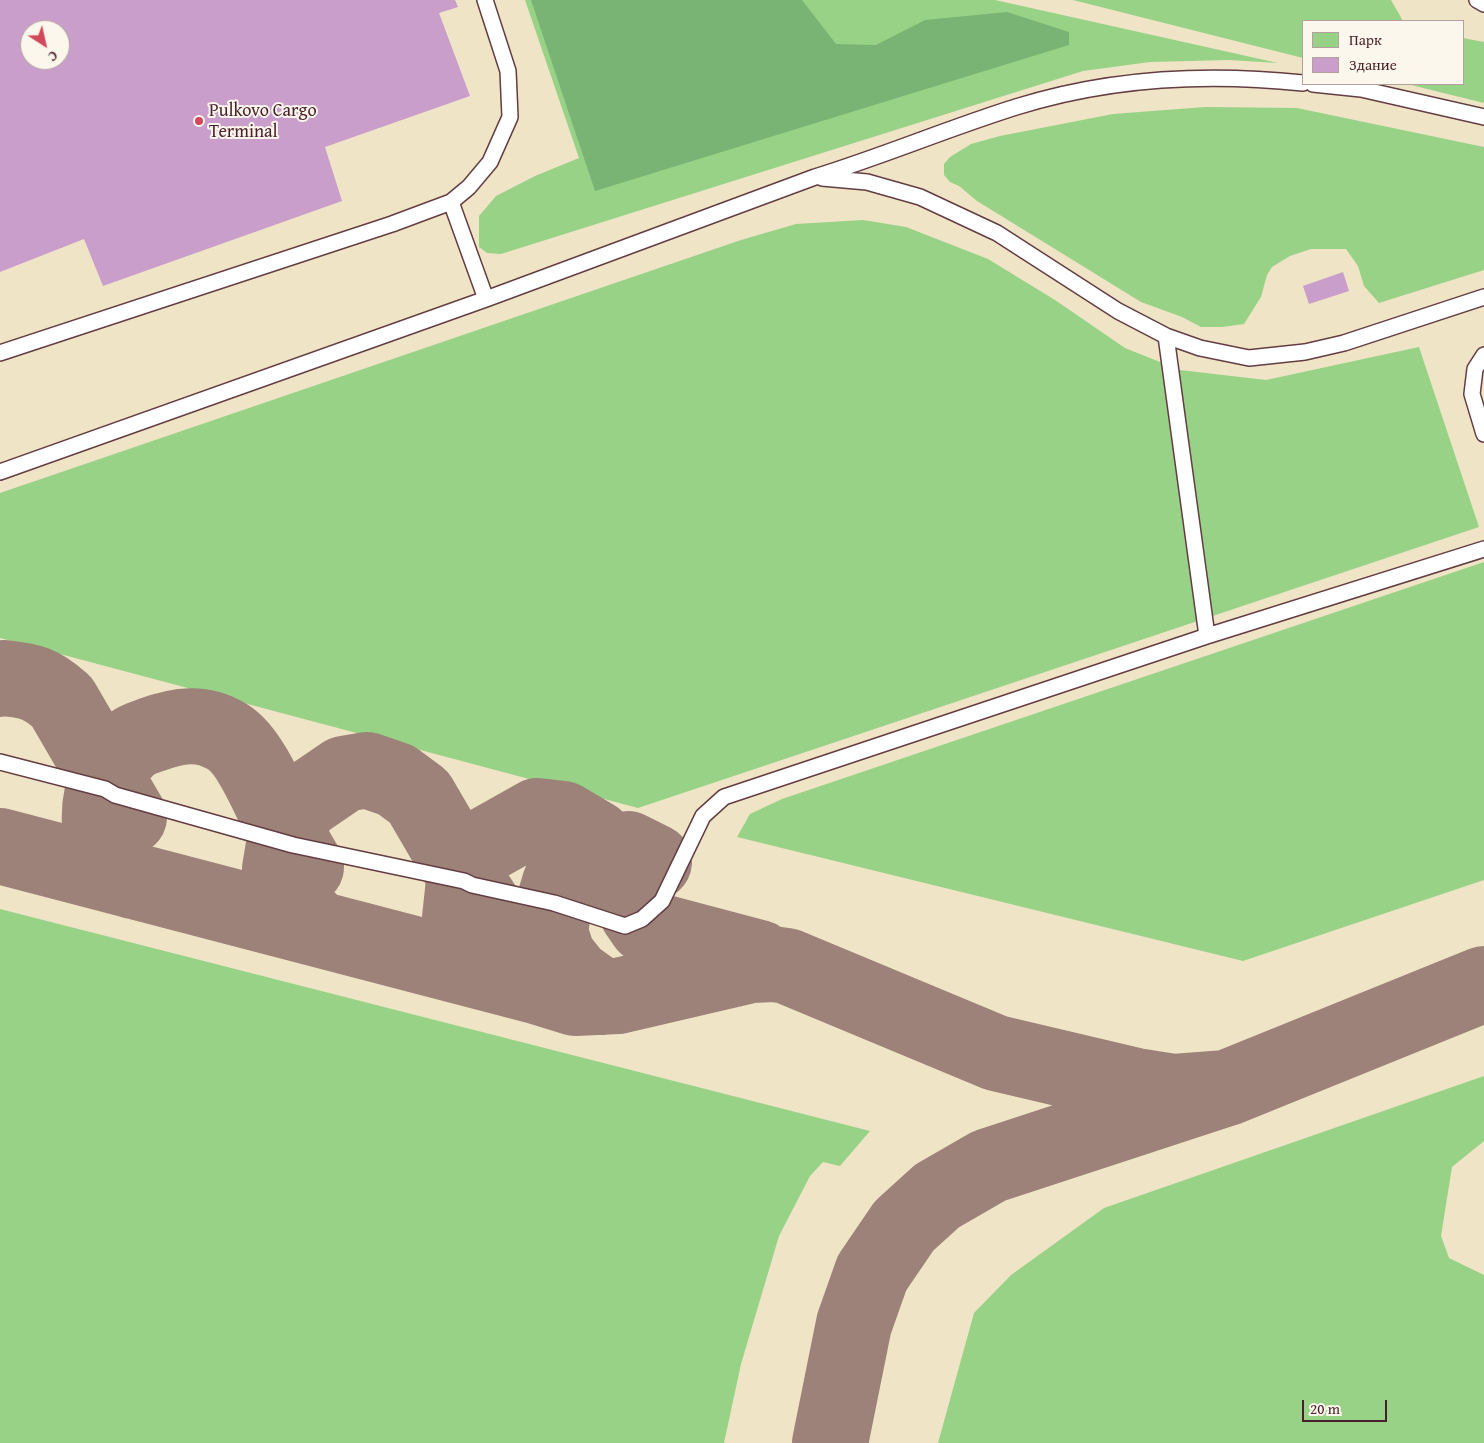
<!DOCTYPE html>
<html>
<head>
<meta charset="utf-8">
<style>
  body { margin:0 }
  #map { position:relative; width:1484px; height:1443px; overflow:hidden; background:#f0e4c7; font-family:"Gentium Book Plus",serif }
  canvas { display:block }
  .legend { position:absolute; left:1302px; top:20px; width:162px; height:65px; box-sizing:border-box; background:#fbf7ec; border:1px solid #b4a19f; margin:0; padding:6px 9px; list-style:none; font-size:15px; color:#4a1f2b }
  .legend li { display:flex; align-items:center; gap:10px; height:25px }
  .legend b { width:25px; border:1px solid #b4a19f }
  .north { position:absolute; left:20px; top:20px; width:50px; height:50px; box-sizing:border-box; background:#fbf7ec; border:1px solid #b4a19f; border-radius:50%; rotate:145deg; font-size:14px; font-weight:700; line-height:20px; text-align:center; color:#4a1f2b }
  .north::after { content:''; display:block; margin:auto; width:18px; height:22px; background:#d1495b; clip-path:polygon(50% 0,100% 100%,50% 72%,0 100%) }
  .scale { position:absolute; left:1302px; top:1400px; width:85px; height:22px; box-sizing:border-box; border:2px solid #4a1f2b; border-top:0; padding-left:6px; font-size:15px; line-height:18px; white-space:nowrap; color:#4a1f2b; -webkit-text-stroke:4px #fbf7ec; paint-order:stroke }
</style>
</head>
<body>
<div id="map">
<canvas width="1484" height="1443"></canvas>
<ul class="legend">
<li><b style="height:14px;background:#97d287"></b>Парк</li>
<li><b style="height:14px;background:#c99eca"></b>Здание</li>
</ul>
<div class="north">С</div>
<div class="scale">20 m</div>
</div>
<script>
const c = document.querySelector('canvas').getContext('2d');
c.lineJoin = 'round';
function fillPath(path, color) { c.fillStyle = color; c.fill(path, 'evenodd'); }
function strokePath(path, color, width, dash) { c.strokeStyle = color; c.lineWidth = width; c.lineCap = dash ? 'butt' : 'round'; c.setLineDash(dash || []); c.stroke(path); }
function write(font, color, halo, rows, align = 'center') {
  c.font = font + ' "Gentium Book Plus",serif'; c.lineWidth = 4; c.setLineDash([]); c.textBaseline = 'middle'; c.strokeStyle = halo; c.fillStyle = color; for (const [text, x, y, turn = 0] of rows) {
    c.save(); c.translate(x, y); c.rotate((+turn || 0) * Math.PI / 180); c.textAlign = isNaN(turn) ? turn : align; if (halo) c.strokeText(text, 0, 0); c.fillText(text, 0, 0); c.restore();
  }
}
fillPath(new Path2D(`
  M525 0H995L1278 63 1229 60 1150 62 1083 71 501 254 487 253 479 247V216L496 196 535 176 579 158Z
  M1073 0H1391L1403 21H1303V58Z
  M1463 38 1484 42V103L1407 84H1463Z
  M1205 107 1297 108 1484 147V270L1379 303 1364 286 1358 266 1346 249H1311L1290 256 1272 267 1267 275 1261 297 1244 324 1222 327H1201L1182 317 1141 302 977 201 959 186 950 182 944 175V164L950 157 971 144 1000 136 1113 114Z
  M863 220 906 227 988 259 1055 300 1125 348 1180 370 1266 380 1419 347 1479 527 638 808 0 638V493L741 240 796 224Z
  M1484 562V880L1243 961 737 837 750 814 782 799Z
  M0 909 870 1131 840 1166 823 1162 810 1176 779 1236 741 1364 724 1443H0Z
  M1484 1076V1141L1452 1167 1441 1236 1449 1258 1484 1275V1443H938L974 1313 1011 1275 1104 1208Z`), '#97d287');
fillPath(new Path2D(`
  M531 0H802L836 44 876 45 925 20 1007 12 1069 32V45L595 191Z`), '#79b474');
strokePath(new Path2D(`
  M0 679 4 678C31 681 41 683 62 702L129 817
  M0 846 536 986 575 998 618 996 751 965 773 964 787 966 996 1053 1136 1086 1174 1092 1227 1088
  M133 881C125 874 114 866 109 856 90 822 101 766 134 742 139 739 146 737 151 735 178 725 202 721 228 737 252 752 272 805 285 831 292 843 299 855 306 867
  M460 918 464 881 473 852 537 816 563 819 595 838 605 853 637 912 646 925 657 931 759 958
  M316 928 287 897 280 869 286 833 300 804 344 774 367 770 396 780 419 797 475 893 536 986
  M602 997 574 977 558 957 550 933 554 903 560 883 574 870 600 853 628 849 654 862
  M830 1443 854 1324 872 1273 904 1226 937 1196 989 1166 1227 1088 1484 984`), '#9d8279', 76);
fillPath(new Path2D(`
  M0 0H455L458 7 439 13 470 96 325 147 342 201 103 286 84 239 0 272ZM30 30H60V60H30Z
  M1343 272 1349 291 1309 304 1303 286Z`), '#c99eca');
const service = new Path2D(`
  M1477 0 1484 4
  M1313 84 1361 89 1484 117
  M822 178 867 182 920 197 997 233 1118 311 1166 336 1200 348 1249 358 1305 352 1344 343 1484 297
  M451 202 486 299
  M1166 336 1207 636
  M0 353 392 224 451 202 469 187 490 162 510 117 508 71 485 0
  M1484 355 1475 369 1472 394 1484 434
  M0 472 486 299 815 177C883 156 949 128 1016 107 1108 78 1208 73 1303 83
  M0 762 105 789 115 795 293 845 464 881 472 885 554 903 625 926 642 919 662 901 703 816 724 797 1207 636 1484 549`);
strokePath(service, '#633d42', 18);
strokePath(service, '#fff', 15);
for (const [x, y, r, color] of [
  [199,121,5,"#d1495b"]
]) { const dot = new Path2D(); dot.arc(x, y, r, 0, 2 * Math.PI); c.fillStyle = color; c.fill(dot); strokePath(dot, '#fbf7ec', 2); }
write('18px', '#4a1f2b', '#fbf7ec', [
  ["Pulkovo Cargo",209,111],
  ["Terminal",209,132]
], 'left');
</script>
</body>
</html>
